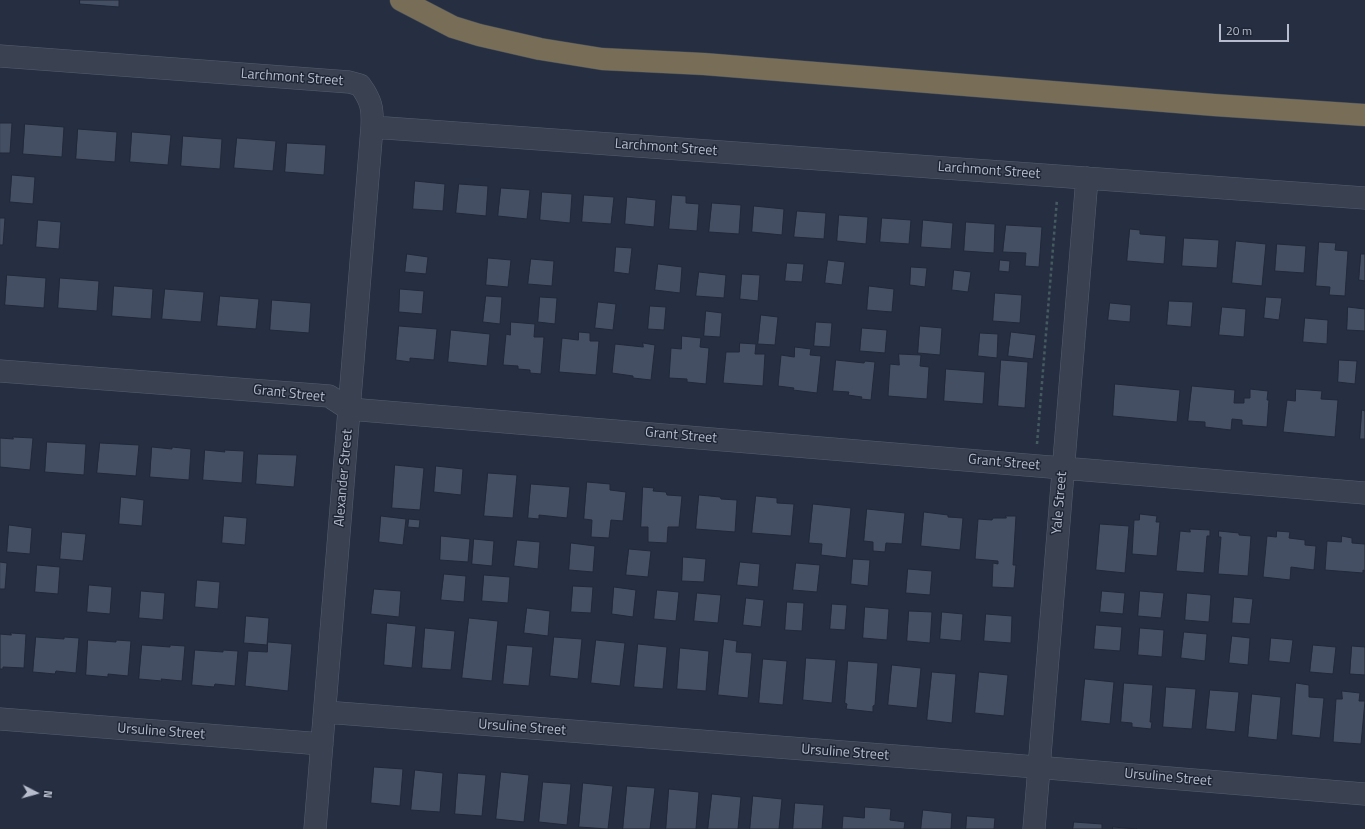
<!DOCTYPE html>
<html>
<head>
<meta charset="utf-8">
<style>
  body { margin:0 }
  #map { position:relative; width:1365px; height:829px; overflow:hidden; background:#262f42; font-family:"Titillium Web",sans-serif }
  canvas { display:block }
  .north { position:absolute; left:16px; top:773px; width:40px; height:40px; -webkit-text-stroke:3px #1f2737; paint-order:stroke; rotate:96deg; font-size:11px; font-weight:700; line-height:16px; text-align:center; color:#b7bdcc }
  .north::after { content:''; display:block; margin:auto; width:14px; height:18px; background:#b7bdcc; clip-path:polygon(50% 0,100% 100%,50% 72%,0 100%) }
  .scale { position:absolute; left:1219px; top:24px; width:70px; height:18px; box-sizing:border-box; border:2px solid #b7bdcc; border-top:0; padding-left:5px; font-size:12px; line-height:14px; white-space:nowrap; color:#b7bdcc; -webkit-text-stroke:3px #1f2737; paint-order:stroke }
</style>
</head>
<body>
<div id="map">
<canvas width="1365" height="829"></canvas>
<div class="north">N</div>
<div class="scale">20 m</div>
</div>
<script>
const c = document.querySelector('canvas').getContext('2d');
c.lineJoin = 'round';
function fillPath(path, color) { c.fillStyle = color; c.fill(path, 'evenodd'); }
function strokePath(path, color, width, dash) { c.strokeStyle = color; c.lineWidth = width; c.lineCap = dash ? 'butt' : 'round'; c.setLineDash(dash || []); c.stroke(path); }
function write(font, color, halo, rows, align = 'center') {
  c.font = font + ' "Titillium Web",sans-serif'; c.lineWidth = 3; c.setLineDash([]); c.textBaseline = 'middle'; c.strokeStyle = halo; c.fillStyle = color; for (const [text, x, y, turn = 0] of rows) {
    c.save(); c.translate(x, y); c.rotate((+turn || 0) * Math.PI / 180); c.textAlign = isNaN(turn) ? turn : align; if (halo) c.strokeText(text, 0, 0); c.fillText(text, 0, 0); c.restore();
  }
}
const building = new Path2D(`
  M80 0H119V7L80 4Z
  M0 123H12L10 153H0Z
  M25 124 64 127 62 157 23 154Z
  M78 129 117 132 115 162 76 159Z
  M132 132 171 135 168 165 130 162Z
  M183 136 222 139 220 169 181 166Z
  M237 138 276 141 273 171 234 168Z
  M287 143 326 145 324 175 285 172Z
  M12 175 35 177 33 204 10 202Z
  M415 181 445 184 443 211 413 209Z
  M459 184 488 186 486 216 456 213Z
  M501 188 530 190 527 219 498 216Z
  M542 192 572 194 570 223 540 220Z
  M584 195 614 197 611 224 582 222Z
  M672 195 686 196V203L699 204 697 231 669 229Z
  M627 197 656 200 654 227 625 224Z
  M712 203 741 205 739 234 709 232Z
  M754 206 784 209 782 235 752 232Z
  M797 211 826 213 824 239 794 237Z
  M839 215 868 217 866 244 837 241Z
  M0 218H5L3 245H0Z
  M882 218 911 220 909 244 880 242Z
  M38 220 61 222 59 249 36 247Z
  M923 220 953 223 951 249 921 247Z
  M966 222 995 224 994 253 964 251Z
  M1006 225 1042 227 1039 267 1025 266 1026 253 1003 252Z
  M1130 229 1140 230V234L1166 236 1164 264 1127 261Z
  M1184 238 1219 240 1217 268 1182 266Z
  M1236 241 1266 244 1262 286 1232 283Z
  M1319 242 1336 243 1335 250 1348 251 1345 296 1329 295 1330 287 1316 286Z
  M1277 244 1306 246 1304 273 1275 271Z
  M616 247 632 248 629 274 614 272Z
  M407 254 428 257 426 274 405 272Z
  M1361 254H1365V281L1359 280Z
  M488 258 511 260 508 287 486 285Z
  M531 259 554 261 552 286 528 284Z
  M828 260 845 262 842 285 825 283Z
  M1000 260 1010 261 1009 272 999 271Z
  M787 263 804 264 802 282 785 281Z
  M658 264 682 267 680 293 655 290Z
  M911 267 927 268 925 287 910 285Z
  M954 270 971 272 968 292 952 290Z
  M699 272 726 275 724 298 696 296Z
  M742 274 760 275 758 301 740 299Z
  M7 275 46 278 44 308 5 305Z
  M60 278 99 281 97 311 58 308Z
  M114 286 153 289 151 319 112 316Z
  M869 286 894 289 892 312 867 310Z
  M165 289 204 292 201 322 162 319Z
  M400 289 424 291 422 314 399 312Z
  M995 293 1022 295 1020 323 993 321Z
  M220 296 259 299 256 329 217 326Z
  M486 296 502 297 500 324 483 322Z
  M540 297 557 298 555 324 538 322Z
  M1266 297 1282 298 1279 320 1264 318Z
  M272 300 311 303 309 333 270 330Z
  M1169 301 1193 302 1191 327 1167 325Z
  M598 302 616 304 613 330 595 328Z
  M1110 303 1131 305 1130 322 1108 320Z
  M650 306 666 307 664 330 648 329Z
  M1222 307 1246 309 1244 337 1219 335Z
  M1348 307 1365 309V331L1347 330Z
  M706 311 722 313 720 337 704 336Z
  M761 315 778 317 775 345 758 344Z
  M1305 318 1328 320 1327 344 1303 342Z
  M511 322 535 324 534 337H544L541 374 530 373V370L518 369V366L503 365 506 334 510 335Z
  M816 322 832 323 830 347 814 346Z
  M399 326 437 329 434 360 410 358V362L396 360Z
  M920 326 942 328 940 355 918 353Z
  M862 328 887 330 885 353 860 351Z
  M451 330 490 334 487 366 448 362Z
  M579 332 590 333V341H599L596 375 559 372 562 338 578 340Z
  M1011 332 1036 335 1033 359 1008 356Z
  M980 333 998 334 997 358 978 356Z
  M682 336 701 338 700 347 709 348 706 384 687 382V379L669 378 671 348 681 349Z
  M643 343 655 345 651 380 633 378V376L612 373 615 344 643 347Z
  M740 343 756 344 755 354H765L763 386 723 383 726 352H739Z
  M795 347 811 349 810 355 821 356 817 393 793 390 794 388 778 386 781 355 794 357Z
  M899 354 921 355 920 366 929 367 927 399 888 396 890 364 899 365Z
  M836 360 864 363 865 361 875 362 871 400 861 399 862 397 848 395 849 392 833 391Z
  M1001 360 1028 362 1025 408 998 406Z
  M1339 360 1357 361 1355 384 1338 382Z
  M946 369 985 372 983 404 944 401Z
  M1115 384 1180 390 1177 422 1113 416Z
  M1192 386 1235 390 1234 403H1244V398H1250V389L1268 391 1267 400H1269L1267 427 1242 425V420L1232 419 1231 430 1205 427V422L1188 421Z
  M1296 389 1322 391 1321 399 1338 400 1335 437 1283 432 1287 400 1295 401Z
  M1362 410 1365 411V439H1360Z
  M13 437 33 438 30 470 0 467V438L13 439Z
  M47 442 86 444 84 475 45 472Z
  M100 443 139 445 136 476 97 473Z
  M152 447 172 449V447L191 449 189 480 150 477Z
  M205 450 225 452 224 450 244 451 242 483 203 480Z
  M258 454 297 455 294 487 256 484Z
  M395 465 424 468 420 510 392 508Z
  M436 466 463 469 461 495 434 492Z
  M488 473 517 475 513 518 484 516Z
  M587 482 610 484V490L626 492 623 521 611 520 609 538 591 537 592 520 584 519Z
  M531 484 570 487 567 518 539 515V519L528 518Z
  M643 487 654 488 653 491 666 492 667 495 682 496 679 527H668L667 543 648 542V527H641Z
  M699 495 720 497 721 499 737 500 735 532 696 529Z
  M756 496 777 498V503L794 504 791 536 752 533Z
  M121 497 144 500 142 526 119 524Z
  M813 504 851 508 846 558 821 555 822 544 809 543Z
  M867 509 905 513 902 544 886 543 885 552 873 551V542L864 541Z
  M924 512 948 515V517L963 518 960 550 921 546Z
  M1140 514 1157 516 1156 522H1160L1157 556 1132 554 1134 520H1139Z
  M224 516 247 518 245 545 222 543Z
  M381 516 406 519 403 545 379 542Z
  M1006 516H1016L1013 565H1016L1014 588 992 587 993 563 998 564V561L975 559 978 519 992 520 993 518H1006Z
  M409 519 420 520 419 528 408 527Z
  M1100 524 1129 526 1125 573 1096 570Z
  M9 525 32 528 30 554 7 552Z
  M1190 529 1210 530V536H1207L1204 573 1176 571 1180 531 1190 532Z
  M1219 531 1239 533V535L1251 536 1248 576 1218 574 1221 537H1219Z
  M1277 531 1290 532 1289 538 1305 540V545L1316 546 1314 570 1291 567 1290 580 1263 577 1267 536 1276 537Z
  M62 532 86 534 83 561 60 559Z
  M441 536 470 539 468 562 440 560Z
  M1342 536 1352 538V543L1365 544V571L1363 570V573L1325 570 1327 541 1341 542Z
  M474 539 494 541 492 566 472 564Z
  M517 540 540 542 538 569 514 566Z
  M571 543 595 546 593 572 569 570Z
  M629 549 651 551 648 577 626 575Z
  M683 557 706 559 704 582 682 581Z
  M853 559 870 560 868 586 851 584Z
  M0 562 7 563 5 589H0Z
  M740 562 760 564 758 587 737 585Z
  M796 563 820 565 817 592 793 590Z
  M37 565 60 567 58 594 35 592Z
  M908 569 932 571 930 595 906 593Z
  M444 574 466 576 464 602 441 600Z
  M484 575 510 577 508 603 482 601Z
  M197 580 220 582 218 609 195 607Z
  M89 585 112 587 110 614 87 612Z
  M573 586 593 587 591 613 571 612Z
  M614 587 636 590 633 617 612 614Z
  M374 589 401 591 399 617 371 614Z
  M657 590 679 592 676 621 654 619Z
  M141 591 165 593 163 620 139 618Z
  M1102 591 1125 593 1123 614 1100 612Z
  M1140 591 1164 593 1161 618 1138 616Z
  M697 593 721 595 718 623 694 621Z
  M1187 593 1211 595 1209 622 1185 620Z
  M1234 597 1253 599 1250 624 1232 623Z
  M746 598 764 600 761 627 743 625Z
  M787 602 804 603 802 631 785 630Z
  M832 604 847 605 845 630 830 629Z
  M865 607 889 609 887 640 863 638Z
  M527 608 550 611 548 636 524 633Z
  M909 611 932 612 930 643 907 641Z
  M942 612 963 614 961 641 940 639Z
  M986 614 1012 616 1011 643 984 641Z
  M246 616 269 618 267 645 244 643Z
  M469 618 498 621 492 681 462 678Z
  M387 623 416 626 412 668 384 665Z
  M1096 625 1122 627 1120 651 1094 649Z
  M425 628 455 631 451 670 422 668Z
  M1140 628 1164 630 1162 657 1138 655Z
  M1184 632 1207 634 1205 661 1181 658Z
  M11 633 26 634 24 668 3 667V669H0V634L11 635Z
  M1232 636 1250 638 1248 665 1229 663Z
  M36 637 64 639V637L79 638 76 673 56 671 55 674 33 672Z
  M554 637 582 639 578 679 550 676Z
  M1271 638 1293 640 1290 663 1269 661Z
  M724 639 737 641 736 652 752 653 748 698 718 695Z
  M88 640 116 642V640L131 641 128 676 108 674V677L86 675Z
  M596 640 625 643 620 686 591 683Z
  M268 642 292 644 288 691 245 686 248 651 267 652Z
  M638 644 667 647 663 689 634 687Z
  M142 645 170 647V645L185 646 182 681 161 679 162 681 139 679Z
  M507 645 533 647 529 686 503 684Z
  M1313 645 1336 647 1333 674 1310 672Z
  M1352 646 1365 647V675L1350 674Z
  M680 648 709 651 706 691 677 689Z
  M195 650 223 652V650L238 651 235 686 215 684 214 687 192 685Z
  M806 658 836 660 832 703 803 700Z
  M763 659 787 661 783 705 759 703Z
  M848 661 878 663 875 705 873 706V712L846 709 847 704 845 703Z
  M892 665 921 668 917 708 888 705Z
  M932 672 956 674 952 723 927 720Z
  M979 672 1008 675 1004 716 975 713Z
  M1085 679 1114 682 1110 724 1081 721Z
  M1124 683 1153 685 1150 722H1152L1151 729 1132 727V723L1121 722Z
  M1296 683 1309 685V697L1324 698 1320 738 1292 735Z
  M1166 687 1196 689 1192 729 1163 727Z
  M1210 690 1239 692 1235 732 1206 729Z
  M1342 691 1360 693 1359 701H1365L1361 744 1333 742 1336 699H1342Z
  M1252 694 1281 697 1277 740 1248 737Z
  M374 767 403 769 400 806 371 803Z
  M415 770 443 773 440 812 411 810Z
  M501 772 529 775 524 822 496 819Z
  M458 773 486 775 482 816 455 814Z
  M543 782 571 784 567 825 539 822Z
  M583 783 613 786 608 829 579 827Z
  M627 786 655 788 650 829H623Z
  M669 789 699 792 696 829H666Z
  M712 794 741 797 738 829H708Z
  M753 796 782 799 779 829H750Z
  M795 803 824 805 822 829H793Z
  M865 807 891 809 890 820 905 822 904 829H842L843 816 864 818Z
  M923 810 952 813 951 829H921Z
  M967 816 995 818 994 829H966Z
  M1074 822 1102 824V829H1073Z
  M1113 827 1137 829H1113Z`);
fillPath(building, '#444f64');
strokePath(building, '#212939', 1);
const minor = new Path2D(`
  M0 56 349 82 360 85C371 100 373 108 372 127L315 829
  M372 127 1365 198
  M0 371 329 396 349 409 1365 493
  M325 712 1011 765 1365 794
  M0 719 322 744
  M1034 829 1087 178`);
const highway = new Path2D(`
  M401 0 453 27 479 35 540 49 602 59 704 64 1214 105 1365 115`);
strokePath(minor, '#555d6c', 23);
strokePath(highway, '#424a59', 23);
strokePath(new Path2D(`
  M1037 444 1057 199`), '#465b60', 2.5, [3, 3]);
strokePath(minor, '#3a4252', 22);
strokePath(highway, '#786e57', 22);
write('14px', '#b7bdcc', '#1f2737', [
  ["Larchmont Street",292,78,4],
  ["Larchmont Street",666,148,4],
  ["Larchmont Street",989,171,4],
  ["Grant Street",289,394,6],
  ["Grant Street",681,436,5],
  ["Grant Street",1004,463,5],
  ["Alexander Street",344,478,-85],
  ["Yale Street",1060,503,-85],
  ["Ursuline Street",522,728,4],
  ["Ursuline Street",161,732,4],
  ["Ursuline Street",845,753,4],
  ["Ursuline Street",1168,778,5]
]);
</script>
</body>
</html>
